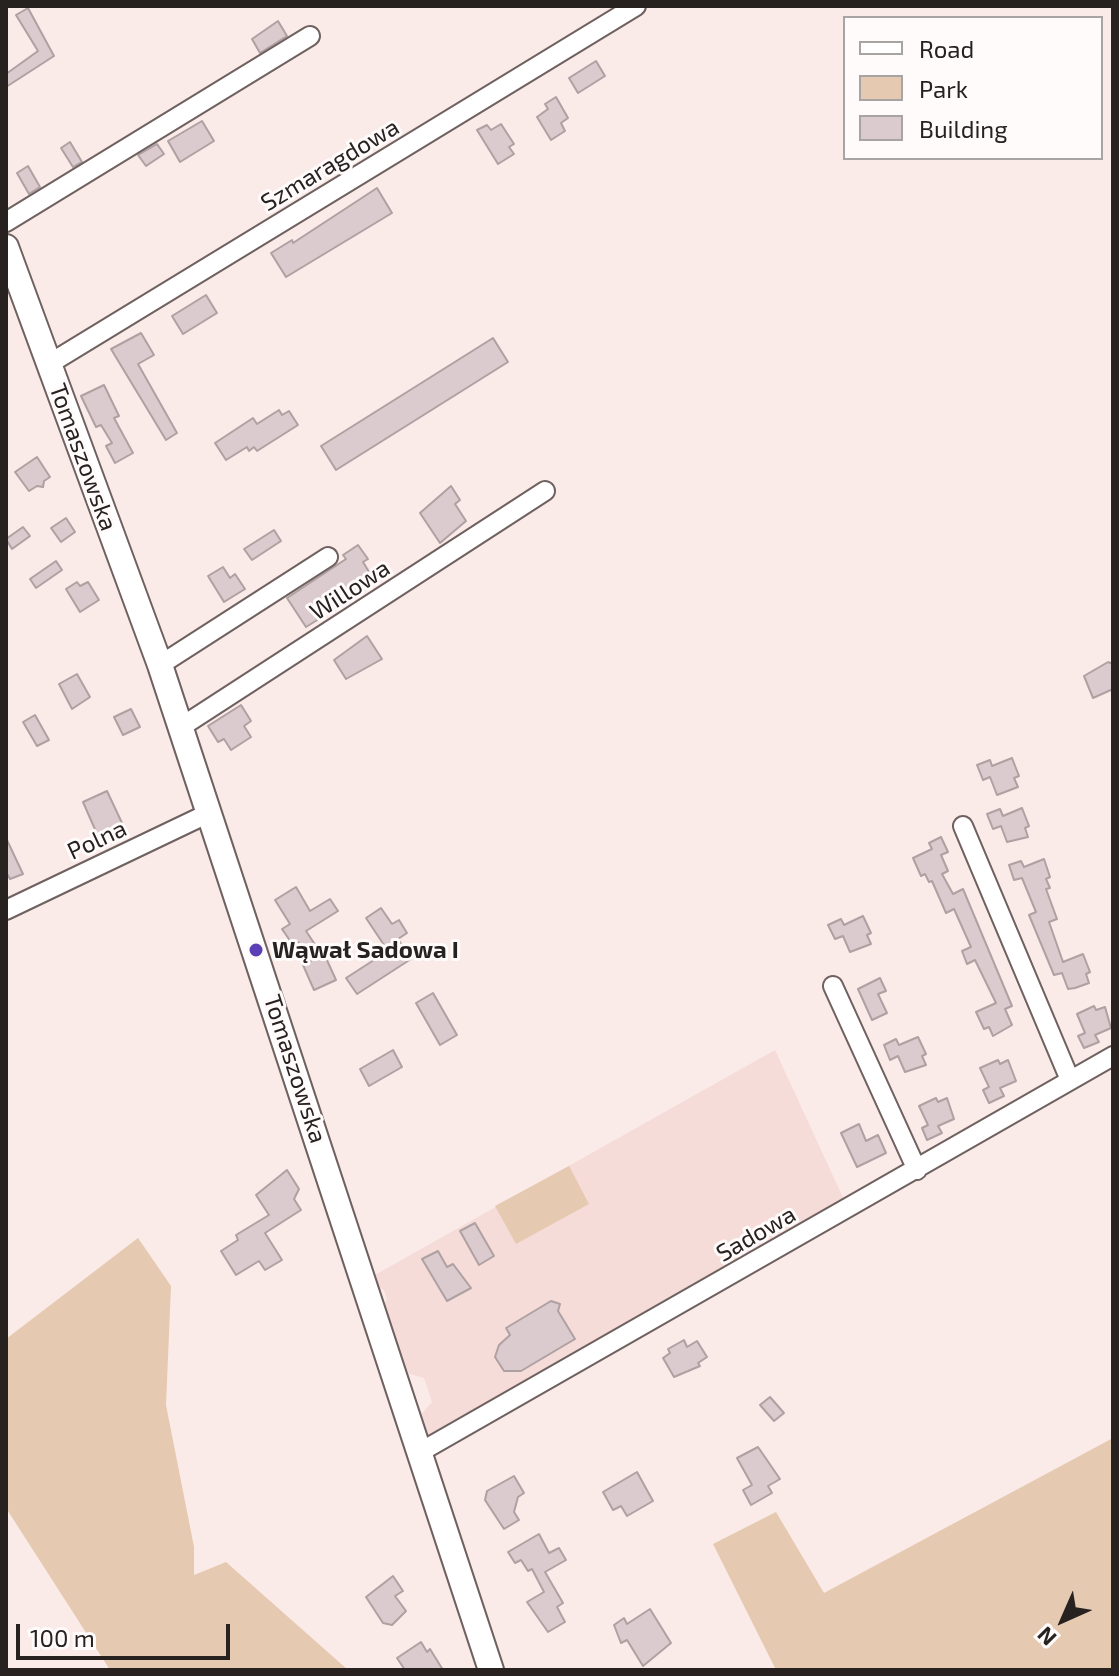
<!DOCTYPE html>
<html>
<head>
<meta charset="utf-8">
<style>
  body { margin:0 }
  #map { position:relative; width:1119px; height:1676px; overflow:hidden; background:#faeae8; font-family:"Exo 2",sans-serif }
  canvas { display:block }
  .frame { position:absolute; inset:0; border:8px solid #272120; pointer-events:none }
  .legend { position:absolute; left:843px; top:16px; width:260px; height:144px; box-sizing:border-box; background:#fefbfa; border:2px solid #a8a4a3; margin:0; padding:10px 14px; list-style:none; font-size:24px; color:#272120 }
  .legend li { display:flex; align-items:center; gap:16px; height:40px }
  .legend b { width:40px; border:2px solid #a8a4a3 }
  .north { position:absolute; left:1023px; top:1580px; width:80px; height:80px; -webkit-text-stroke:6px #fefbfa; paint-order:stroke; rotate:225deg; font-size:22px; font-weight:700; line-height:32px; text-align:center; color:#272120 }
  .north::after { content:''; display:block; margin:auto; width:28px; height:36px; background:#272120; clip-path:polygon(50% 0,100% 100%,50% 72%,0 100%) }
  .scale { position:absolute; left:16px; top:1624px; width:214px; height:36px; box-sizing:border-box; border:4px solid #272120; border-top:0; padding-left:10px; font-size:24px; line-height:28px; white-space:nowrap; color:#272120; -webkit-text-stroke:6px #fefbfa; paint-order:stroke }
</style>
</head>
<body>
<div id="map">
<canvas width="1119" height="1676"></canvas>
<div class="frame"></div>
<ul class="legend">
<li><b style="height:10px;background:#fff"></b>Road</li>
<li><b style="height:22px;background:#e5c9b0"></b>Park</li>
<li><b style="height:22px;background:#dbcbce"></b>Building</li>
</ul>
<div class="north">N</div>
<div class="scale">100 m</div>
</div>
<script>
const c = document.querySelector('canvas').getContext('2d');
c.lineJoin = 'round';
function fillPath(path, color) { c.fillStyle = color; c.fill(path, 'evenodd'); }
function strokePath(path, color, width, dash) { c.strokeStyle = color; c.lineWidth = width; c.lineCap = dash ? 'butt' : 'round'; c.setLineDash(dash || []); c.stroke(path); }
function write(font, color, halo, rows, align = 'center') {
  c.font = font + ' "Exo 2",sans-serif'; c.lineWidth = 6; c.setLineDash([]); c.textBaseline = 'middle'; c.strokeStyle = halo; c.fillStyle = color; for (const [text, x, y, turn = 0] of rows) {
    c.save(); c.translate(x, y); c.rotate((+turn || 0) * Math.PI / 180); c.textAlign = isNaN(turn) ? turn : align; if (halo) c.strokeText(text, 0, 0); c.fillText(text, 0, 0); c.restore();
  }
}
fillPath(new Path2D(`
  M775 1050 846 1204 429 1441 421 1415 432 1402 424 1378 407 1373 384 1306 387 1299 384 1290 377 1287 373 1276Z`), '#f5dcd9');
fillPath(new Path2D(`
  M569 1166 589 1204 516 1244 495 1206Z
  M138 1238 171 1286 166 1405 194 1547V1575L226 1562 348 1670H110L6 1508V1339Z
  M1113 1438V1670H776L713 1544 776 1512 824 1593Z`), '#e5c9b0');
const building = new Path2D(`
  M28 8 54 56 6 87V74L38 51 16 15Z
  M278 21 287 36 260 53 252 39Z
  M596 61 605 76 578 93 569 78Z
  M556 97 568 118 561 123 565 131 551 140 537 117 548 109 545 104Z
  M202 121 214 141 180 162 168 141Z
  M501 124 514 144 509 147 514 154 498 164 477 130 487 125 491 130Z
  M70 142 82 162 73 167 61 148Z
  M157 144 164 154 146 166 138 155Z
  M28 166 40 187 29 194 17 173Z
  M377 188 392 213 286 277 271 253 292 240 293 243Z
  M206 295 217 313 183 334 172 316Z
  M141 333 154 355 138 364 177 433 166 440 111 349Z
  M493 338 508 362 336 470 321 446Z
  M104 385 119 416 114 418 133 453 115 463 106 446 112 443 101 425 96 427 81 396Z
  M279 410 282 415 289 411 298 425 257 451 254 447 249 451 247 447 226 460 215 443 253 418 257 424Z
  M37 457 50 477 44 481 43 487 37 486 29 491 15 472Z
  M451 486 460 500 455 504 466 521 440 543 420 513Z
  M66 518 75 532 61 542 51 528Z
  M23 527 30 536 12 549 6 539Z
  M274 530 281 541 252 560 244 549Z
  M358 545 368 559 363 562 374 580 347 602 344 598 320 614 322 617 306 627 287 598 346 559 343 555Z
  M56 561 62 570 36 588 30 579Z
  M223 567 230 578 235 574 245 589 224 602 208 576Z
  M77 582 80 586 88 582 99 600 80 612 66 589Z
  M367 636 382 659 346 679 334 660Z
  M1108 662 1113 664V689L1093 698 1084 676Z
  M77 674 90 697 72 709 59 684Z
  M241 705 251 721 244 726 251 737 231 750 224 739 218 742 208 726Z
  M131 709 140 727 123 735 114 717Z
  M35 715 49 740 37 746 23 722Z
  M1012 758 1019 776 1014 778 1018 787 997 795 990 777 983 780 977 765 990 760 992 766Z
  M107 791 122 823 97 834 83 802Z
  M1022 808 1029 826 1025 828 1028 837 1007 842 1001 826 993 829 987 814 1000 809 1003 816Z
  M941 837 948 852 941 855 948 871 942 874 953 894 963 889 1012 1006 1005 1009 1012 1025 993 1036 989 1027 984 1029 976 1012 996 1003 975 960 967 964 962 951 971 947 954 909 946 913 932 881 929 882 925 874 921 876 913 858 932 849 929 843Z
  M6 838 23 874 10 879 6 872Z
  M1044 859 1050 877 1046 879 1050 888 1046 889 1057 919 1049 922 1063 962 1083 954 1090 972 1086 974 1089 983 1075 988 1068 989 1062 973 1054 975 1029 915 1036 912 1022 878 1014 880 1009 865 1021 861 1024 867Z
  M296 887 310 911 330 899 338 911 306 931 318 949 321 947 336 980 314 990 303 965 311 961 298 942 293 945 282 929 290 924 275 900Z
  M381 908 392 924 399 920 407 933 398 939 411 959 357 994 346 978 388 951 366 918Z
  M863 916 871 933 867 935 871 944 850 952 843 936 835 939 828 925 841 919 844 925Z
  M880 978 886 991 878 994 887 1013 872 1020 858 989Z
  M433 993 457 1035 440 1045 416 1003Z
  M1094 1006 1096 1010 1105 1007 1111 1028 1095 1035 1099 1042 1084 1048 1078 1036 1085 1033 1077 1014Z
  M918 1037 926 1054 922 1056 926 1065 905 1072 898 1056 890 1060 884 1045 896 1039 899 1045Z
  M393 1050 402 1067 369 1086 360 1069Z
  M998 1060 1000 1064 1008 1060 1016 1081 1000 1088 1004 1096 989 1103 983 1090 989 1087 980 1068Z
  M936 1098 938 1102 947 1098 954 1119 938 1126 942 1133 927 1140 922 1128 928 1125 919 1106Z
  M859 1124 866 1141 878 1135 886 1153 857 1167 841 1133Z
  M287 1170 299 1189 294 1199 301 1210 265 1233 282 1260 265 1270 259 1261 236 1275 221 1251 238 1240 236 1235 269 1215 256 1195Z
  M475 1223 494 1256 479 1265 460 1231Z
  M438 1251 447 1267 453 1264 471 1288 447 1301 422 1259Z
  M551 1301 560 1304 558 1311 575 1339 521 1371H504L495 1357 499 1345 510 1335 506 1328Z
  M684 1340 687 1347 697 1341 707 1357 698 1363 700 1366 674 1377 663 1358 670 1353 668 1349Z
  M770 1397 784 1413 774 1421 760 1405Z
  M758 1447 780 1479 768 1486 772 1493 751 1505 743 1490 752 1485 737 1458Z
  M637 1472 653 1501 627 1516 621 1506 613 1510 603 1492Z
  M514 1476 524 1493 518 1497 514 1512 519 1520 504 1529 485 1500 487 1491Z
  M539 1534 549 1553 559 1548 566 1560 545 1572 563 1603 557 1607 565 1622 548 1632 527 1602 544 1592 532 1569 528 1571 521 1560 515 1563 508 1552Z
  M393 1576 403 1591 395 1596 406 1611 392 1625 383 1623 366 1597Z
  M650 1609 671 1643 643 1666 627 1640 621 1643 614 1625 624 1618 627 1624Z
  M421 1642 427 1652 430 1649 443 1670H405L397 1658Z`);
fillPath(building, '#dbcbce');
strokePath(building, '#afa0a2', 2);
const street = new Path2D(`
  M6 222 310 36
  M49 364 636 6
  M160 665 328 557
  M181 727 545 491
  M963 826 1070 1080
  M6 910 209 813
  M833 986 917 1170
  M422 1451 1113 1056`);
const secondary = new Path2D(`
  M6 247 160 665 491 1670`);
strokePath(street, '#6e615f', 22);
strokePath(secondary, '#6e615f', 28);
strokePath(street, '#fff', 18);
strokePath(secondary, '#fff', 24);
for (const [x, y, r, color] of [
  [256,950,8,"#5b3fb7"]
]) { const dot = new Path2D(); dot.arc(x, y, r, 0, 2 * Math.PI); c.fillStyle = color; c.fill(dot); strokePath(dot, '#fefbfa', 3); }
write('24px', '#272120', '#fefbfa', [
  ["Szmaragdowa",330,165,-31],
  ["Tomaszowska",83,457,70],
  ["Willowa",350,590,-33],
  ["Polna",97,840,-25],
  ["Tomaszowska",295,1069,72],
  ["Sadowa",756,1234,-30]
]);
write('bold 24px', '#272120', '#fefbfa', [
  ["Wąwał Sadowa I",272,950]
], 'left');
</script>
</body>
</html>
